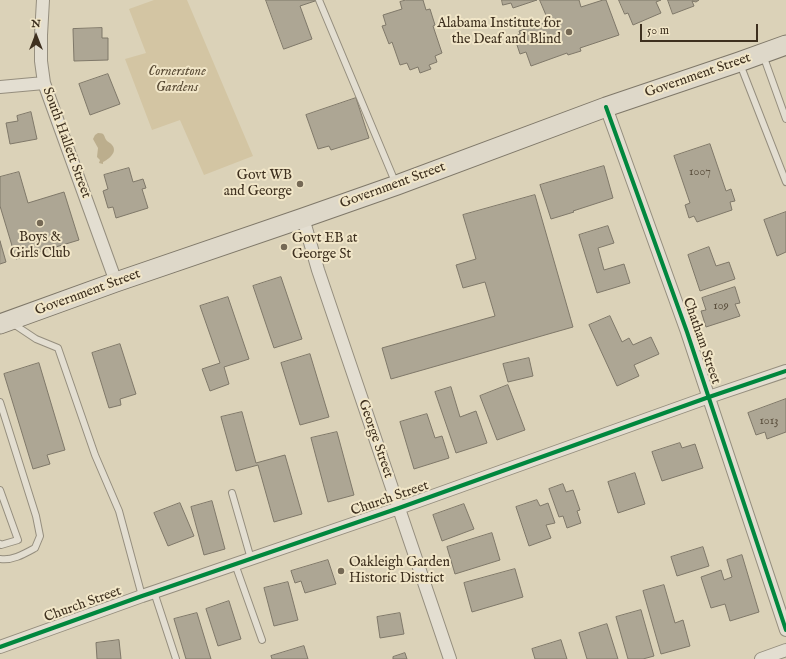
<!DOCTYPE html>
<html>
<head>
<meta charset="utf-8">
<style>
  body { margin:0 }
  #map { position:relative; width:786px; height:659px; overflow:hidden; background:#dbd2b8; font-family:"IM FELL English",serif }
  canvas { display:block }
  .north { position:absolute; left:16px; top:16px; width:40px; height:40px; -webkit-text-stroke:3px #f1e6c8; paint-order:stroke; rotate:0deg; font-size:11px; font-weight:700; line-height:16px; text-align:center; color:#3e301f }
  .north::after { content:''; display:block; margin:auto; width:14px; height:18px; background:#3e301f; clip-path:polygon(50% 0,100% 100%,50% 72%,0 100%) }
  .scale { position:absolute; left:640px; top:24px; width:118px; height:18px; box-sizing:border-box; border:2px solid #3e301f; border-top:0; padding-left:5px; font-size:12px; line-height:14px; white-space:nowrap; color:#3e301f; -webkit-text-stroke:3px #f1e6c8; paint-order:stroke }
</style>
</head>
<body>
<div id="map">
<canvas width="786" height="659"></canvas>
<div class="north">N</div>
<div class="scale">50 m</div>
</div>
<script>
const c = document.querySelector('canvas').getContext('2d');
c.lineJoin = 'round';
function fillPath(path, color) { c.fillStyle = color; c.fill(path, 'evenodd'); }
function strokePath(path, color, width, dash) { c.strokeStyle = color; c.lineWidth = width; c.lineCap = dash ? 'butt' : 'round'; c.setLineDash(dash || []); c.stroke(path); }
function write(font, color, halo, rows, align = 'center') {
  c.font = font + ' "IM FELL English",serif'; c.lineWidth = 4; c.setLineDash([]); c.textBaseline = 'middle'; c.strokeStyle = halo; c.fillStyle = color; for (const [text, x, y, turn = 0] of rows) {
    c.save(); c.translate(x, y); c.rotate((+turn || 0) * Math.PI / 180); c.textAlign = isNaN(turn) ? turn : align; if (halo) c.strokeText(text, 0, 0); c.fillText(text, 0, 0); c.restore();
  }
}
fillPath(new Path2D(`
  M154 0H187L253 156 204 175 180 120 152 130 125 59 146 53 129 9Z`), '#d3c5a3');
fillPath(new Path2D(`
  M98 133C106 133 103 136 107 141 108 142 111 143 112 145 118 152 109 159 103 162V164L99 163 100 160 97 157 98 148 93 139 95 135Z`), '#bcae8d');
const building = new Path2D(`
  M266 0H318L300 6 312 39 284 49Z
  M406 0H423L426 10 430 9 435 25 433 26 442 53 435 56 437 62 429 65 431 69 420 73 418 67 410 70 407 63 400 65 392 42 389 44 382 26 386 25 383 15 402 9 400 2Z
  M502 0H537L513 8 511 3 503 5Z
  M540 0H579L581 7 603 0H606L619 35 580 48 581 51 568 55 567 53 531 66 526 52 520 54 514 36 520 34 519 31 548 21Z
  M619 0H661L656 2 661 13 633 25 628 13 625 14Z
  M668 0H699L696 2 692 1 694 6 673 14Z
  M102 28V38H108V60L74 61 73 29Z
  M108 74 120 104 90 115 79 84Z
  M356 98 369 138 331 150 329 146 318 149 306 115Z
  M31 112 37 139 10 144 6 123 18 121 17 116Z
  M710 144 726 191 731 189 735 201 730 202 732 210 697 222 694 216 689 218 685 205 690 203 674 156Z
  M604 166 613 198 573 211 574 212 551 219 540 185Z
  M129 168 133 182 143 179 146 188 142 189 148 208 116 218 113 207 108 208 103 191 108 189 104 175Z
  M19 172 28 203 64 192 79 240 16 259 0 206V177Z
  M535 195 573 327 391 379 382 348 495 316 485 282 463 288 456 265 476 259 463 215Z
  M786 212V252L777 256 764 220Z
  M608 226 614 243 598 248 604 270 624 264 630 283 597 293 579 235Z
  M0 241 6 262 0 264Z
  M709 247 716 266 729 262 735 279 700 291 688 255Z
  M281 277 302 339 274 348 253 286Z
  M735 287 740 303 735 304 740 316 706 327 701 311 706 310 702 298Z
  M228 297 249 359 224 367 229 384 210 391 202 369 220 363 200 306Z
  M610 316 622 342 629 338 633 345 651 337 659 354 634 365 639 376 617 386 589 325Z
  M120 344 136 394 120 399 121 405 109 408 92 353Z
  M310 354 329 417 300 425 281 363Z
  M529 358 533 376 508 382 503 364Z
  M39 363 65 450 47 455 50 464 33 469 4 374Z
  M508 385 525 430 497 440 480 396Z
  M451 387 460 417 476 411 487 443 456 453 435 392Z
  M786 399V432L767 439 765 432 756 435 748 413Z
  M242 412 256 463 285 455 302 514 274 522 258 465 236 471 221 417Z
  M427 414 435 438 442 436 449 458 414 469 400 422Z
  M337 432 354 495 328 502 311 438Z
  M680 443 682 448 695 444 703 468 662 481 652 452Z
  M635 473 645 504 618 513 608 482Z
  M563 484 566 492 573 490 580 510 577 511 581 523 567 528 563 516 559 517 549 489Z
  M537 500 540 506 548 503 555 523 546 525 551 538 529 546 516 507Z
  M212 501 225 549 204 555 191 507Z
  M180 503 194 536 168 546 154 513Z
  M464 504 474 529 442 541 433 515Z
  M492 533 500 560 455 574 447 547Z
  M703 547 709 566 677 576 671 557Z
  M742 555 759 612 730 621 725 604 711 608 701 577 721 570 724 580 732 577 727 560Z
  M328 560 336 584 305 593 301 581 295 583 291 571Z
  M515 569 523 597 472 612 464 583Z
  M288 582 298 620 274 626 264 588Z
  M664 585 675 623 683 620 690 646 661 654 643 591Z
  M229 601 241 639 218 646 206 609Z
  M641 610 654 656 643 659H628L616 617Z
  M197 613 211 659H186L174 619Z
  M400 613 404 634 380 638 377 617Z
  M607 624 618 659H587L579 633Z
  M119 640 121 659H97L96 643Z
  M561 640 567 659H535L532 649Z
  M304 646 308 659H272L271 656Z
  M405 653 407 659H393V657Z`);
fillPath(building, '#ada694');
strokePath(building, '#7f7869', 1);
const lane = new Path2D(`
  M319 0 396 184
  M763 55 786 119
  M740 64 786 182
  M12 323 36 339 58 348 95 455 119 511 142 596
  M0 402 36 516 40 536 35 548C24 554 12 561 0 559
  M0 490 18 540 1 545 0 544
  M232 493 251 559
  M235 564 262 640
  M154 592 176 659`);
const street = new Path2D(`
  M43 0 41 35V61L44 83 116 282
  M0 87 44 83
  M606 107 687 332 786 630
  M303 218 318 270 450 659
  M0 647 142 596 154 592 399 508 709 397 786 371
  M761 659 786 650`);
const primary = new Path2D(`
  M0 324 116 282 303 218 397 185 606 107 739 62 786 45`);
strokePath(lane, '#958e7e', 8);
strokePath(street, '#958e7e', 14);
strokePath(primary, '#7f7869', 21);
strokePath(lane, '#e3ded1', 6);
strokePath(street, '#e3ded1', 12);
strokePath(primary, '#ded8c9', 19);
strokePath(new Path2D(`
  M606 107 687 332 786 630
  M0 647 142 596 154 592 399 508 709 397 786 371`), '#00873e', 4);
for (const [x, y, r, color] of [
  [569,32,4,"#756955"],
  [300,184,4,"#756955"],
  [40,223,4,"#756955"],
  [284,247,4,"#756955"],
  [341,571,4,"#756955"]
]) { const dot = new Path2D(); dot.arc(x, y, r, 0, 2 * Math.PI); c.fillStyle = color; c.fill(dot); strokePath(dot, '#f1e6c8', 1.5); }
write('12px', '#5a4e3c', null, [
  ["1007",700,173],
  ["109",721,307],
  ["1013",769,422]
]);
write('14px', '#3e301f', '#f1e6c8', [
  ["Alabama Institute for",561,24],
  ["the Deaf and Blind",561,40],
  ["Govt WB",292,176],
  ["and George",292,192],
  ["Boys &",40,238,"center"],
  ["Girls Club",40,254,"center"],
  ["Govt EB at",292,239,"left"],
  ["George St",292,255,"left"],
  ["Oakleigh Garden",349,563,"left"],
  ["Historic District",349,579,"left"]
], 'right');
write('italic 14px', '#5a4c36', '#f1e6c8', [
  ["Cornerstone",177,72],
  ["Gardens",177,88]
]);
write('14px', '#3e301f', '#f1e6c8', [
  ["Government Street",698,76,-19],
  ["South Hallett Street",66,143,70],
  ["Government Street",393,186,-20],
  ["Government Street",88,293,-20],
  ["Chatham Street",701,341,71],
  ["George Street",375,439,71],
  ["Church Street",390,499,-19],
  ["Church Street",83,605,-20]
]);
</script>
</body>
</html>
